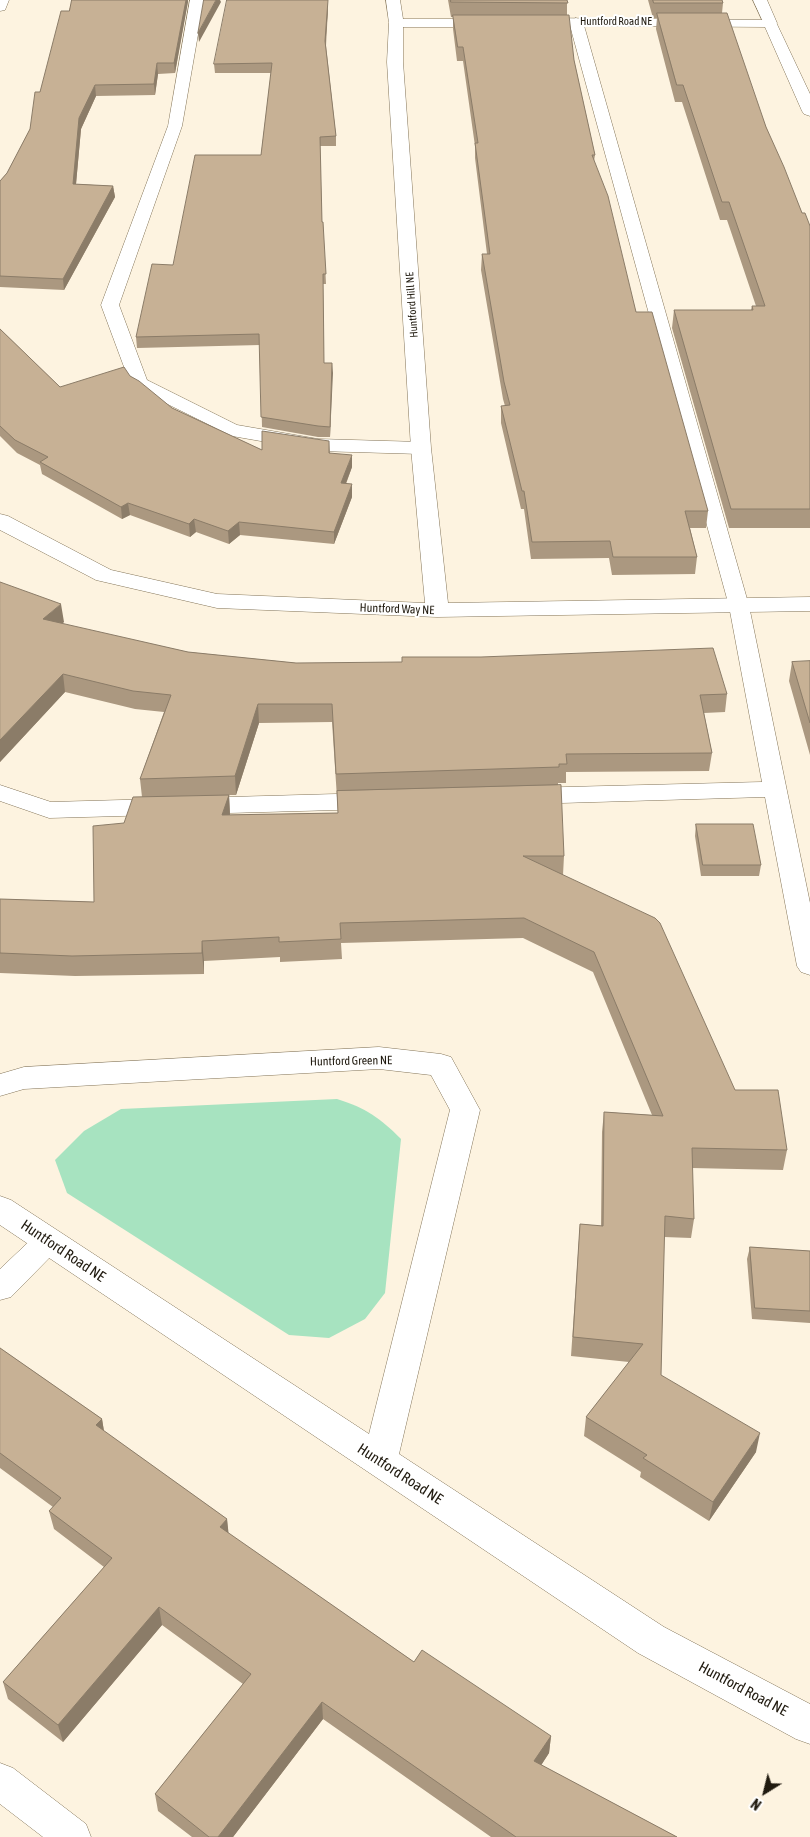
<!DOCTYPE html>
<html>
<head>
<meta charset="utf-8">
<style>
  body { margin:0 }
  #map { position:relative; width:810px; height:1837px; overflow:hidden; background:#fdf3e0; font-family:"Asap Condensed",sans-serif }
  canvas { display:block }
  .north { position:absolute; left:740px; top:1767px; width:50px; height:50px; -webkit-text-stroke:4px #fff; paint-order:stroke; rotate:216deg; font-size:14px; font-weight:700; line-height:20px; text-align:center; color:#201a0f }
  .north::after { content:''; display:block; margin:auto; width:18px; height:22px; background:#201a0f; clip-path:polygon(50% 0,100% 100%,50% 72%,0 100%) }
</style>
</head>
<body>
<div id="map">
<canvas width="810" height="1837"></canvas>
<div class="north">N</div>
</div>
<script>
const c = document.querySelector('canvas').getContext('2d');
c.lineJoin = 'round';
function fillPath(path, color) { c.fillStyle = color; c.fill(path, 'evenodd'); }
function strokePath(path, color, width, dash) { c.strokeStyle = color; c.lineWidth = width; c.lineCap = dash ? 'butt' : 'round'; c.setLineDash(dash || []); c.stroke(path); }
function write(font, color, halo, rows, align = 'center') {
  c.font = font + ' "Asap Condensed",sans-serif'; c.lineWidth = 4; c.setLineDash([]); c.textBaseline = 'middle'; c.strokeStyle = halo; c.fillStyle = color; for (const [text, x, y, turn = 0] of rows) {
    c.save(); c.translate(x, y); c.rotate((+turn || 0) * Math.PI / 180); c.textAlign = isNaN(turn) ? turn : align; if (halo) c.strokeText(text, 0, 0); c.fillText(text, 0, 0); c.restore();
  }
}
fillPath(new Path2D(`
  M337 1099C366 1108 380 1118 401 1139L385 1293 365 1319 329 1338 289 1335 67 1193 55 1160 84 1131 121 1109Z`), '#a7e3c0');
const service = new Path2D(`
  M190 0H204L182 126 119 305 147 380 237 425 318 439 421 442 428 444 430 448 428 452 421 454 318 451 232 436 133 387 130 383 101 305 168 126Z
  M753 0H767L777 23 775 26H765Z
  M576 18 583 22 749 606 810 903V975L801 972 797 966 765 797 527 804 519 801 515 796 519 791 527 788 762 782 729 606 569 22Z
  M0 785 51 802 372 793 380 796 384 801 380 806 372 809 49 818 0 801Z
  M48 1229 58 1233 63 1241 58 1249 11 1297 0 1300V1269L38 1233Z
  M0 1763 13 1768 86 1824 91 1837H43L0 1804Z`);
const minor = new Path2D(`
  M386 0H400L403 19H490L495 20 497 23 495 26 490 27H403V62L431 448 448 603 810 597V611L437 617 217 608 96 580 0 530V514L8 516 111 570 217 594 425 603 411 448 387 62 389 23Z
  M533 18 775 20 810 94V116L804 114 802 111 765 27 528 25 526 22 528 19Z
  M379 1047 441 1054 451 1057 480 1110 399 1454 664 1627 810 1704V1744L796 1739 638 1653 0 1225V1196L11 1200 369 1434 450 1110 431 1075 379 1069 24 1089 0 1096V1074L24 1067Z`);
const tertiary = new Path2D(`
  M0 0H9L5 10 0 11Z`);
strokePath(service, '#847559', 1);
strokePath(minor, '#847559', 1);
strokePath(tertiary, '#847559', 1);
fillPath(service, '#fff');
fillPath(minor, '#fff');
fillPath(tertiary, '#fff');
fillPath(new Path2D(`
  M72 0H188L175 73 158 74 155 95 96 96 81 129 76 184 113 186 115 197 64 290 0 287V181L7 173 30 129 40 92 69 11Z
  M438 0H567V15L574 60 595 155 594 161 636 312 708 511 706 528H690L697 557 695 574 612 575 609 558 531 559 524 509H521L501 423V406H505L503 399 481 270 482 254H487L475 158V146L463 61H457L453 29V17H451L448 0Z
  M648 0H722L723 3 722 13 766 127 802 213 810 226V528H729L672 328 674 310H751L752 306H756L727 220H720L682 102H675L656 29 657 18H653Z
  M328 9 326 46 336 136V146H320L322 222H323L326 284H323L324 363H332L330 437H318L262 427 260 345 137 348 136 337 173 265 261 155 271 73H215L214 64Z
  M0 329 60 387 130 376 172 408 262 450 329 441 330 453 352 467 346 484 352 497 334 544 240 535 229 544 196 532 190 537 130 515 122 519 42 474 40 465 17 453 0 436Z
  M0 582 64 622 61 624 188 652 296 663 727 694 725 712 704 713 712 753 709 771 566 772V783H558V785L564 856 563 875 735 1090 787 1150 783 1170 692 1168 694 1219 691 1238 664 1237 661 1375 756 1452 709 1521 640 1477 641 1472 584 1436 586 1417 629 1362 571 1356 580 1224 601 1226 602 1132 604 1112 652 1115 593 972 523 938 341 943 342 959 280 962V957L204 961V974L75 976 0 973V899L94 902 124 823 142 797 140 779 164 712 135 709 65 692 0 762ZM332 722 338 813 230 815 229 795H236L259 723Z
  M810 661V755L789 681 792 662Z
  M696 824 761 865 759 876H701L695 836Z
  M750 1247 810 1251V1323L752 1319 747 1259Z
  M0 1348 102 1419 104 1431 227 1519 228 1533 414 1662 551 1736 549 1753 541 1765 677 1837H491L323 1719 233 1837H192L158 1811 155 1794 243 1684 162 1625 63 1742 8 1699 3 1682 104 1567 54 1529 49 1511 53 1507 0 1468Z`), '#ab9880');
fillPath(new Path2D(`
  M186 0H188V2L175 73 174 63Z
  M216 0H220L221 2 199 42 198 33Z
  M328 1V9L325 50V41Z
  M157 63 158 74 155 95 154 84Z
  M95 85 96 96 81 129 75 195 73 184 79 118Z
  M113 186 115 197 64 290 63 279Z
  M332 363 333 373 330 437V427Z
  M352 455V467L341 496V483Z
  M352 484V497L334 544V532Z
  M128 503 130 515 122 519 121 507Z
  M194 519 196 532 190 537 189 524Z
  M239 522 240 535 229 544 228 531Z
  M61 604 64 622 45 637 43 619Z
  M63 674 65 692 0 762V740Z
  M258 704 259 723 236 795 235 776Z
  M229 795 230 815H222Z
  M202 941 204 961V974L202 953Z
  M102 1419 105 1438 96 1425Z
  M760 1433 756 1452 709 1521 713 1502Z
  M227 1519 229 1537 220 1527Z
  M159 1607 162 1625 63 1742 58 1725Z
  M322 1702 323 1719 233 1837H218Z
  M551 1736 549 1753 533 1778 534 1761Z`), '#8b7c68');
const building = new Path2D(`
  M72 0H186L174 63H157L154 84 95 85 79 118 73 184 113 186 63 279 0 276V181L7 173 30 129 35 92H40L61 11H69Z
  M204 0H216L198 33Z
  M227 0H328L325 41 336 136 320 137 322 222H323L326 274H323L324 363H332L330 427 318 426 261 417 259 334 136 337 152 264 173 265 195 155H261L272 63 214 64Z
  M451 0H567L568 3 451 2Z
  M653 0H722L723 3H654Z
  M657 13H727L766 127 784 167 802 213H805L810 226V509H731L674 310H753L752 306H765L729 202H722L683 85H677Z
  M453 15H569L574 60 595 155H592L608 196 636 312H652L708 511H685L697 557H613L610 541 532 542 524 491H522L501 406 510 405 504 382 482 254H490L475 143H478L463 47H458Z
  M0 329 60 387 124 367 130 376 139 381 172 408 262 450V431L329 441V453L352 455 341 483 352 484 334 532 239 522 228 531 194 519 189 524 128 503 121 507 40 462 48 457 15 440 0 426Z
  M0 582 61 604 43 619 188 652 296 663 402 662V657H481L713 648 727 694 700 695 712 753 566 754 567 764H559V767L336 774 332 704H258L235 776 140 779 171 695 133 691 63 674 0 740Z
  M810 661V723L792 662Z
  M561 785 564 856H523L655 918 660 923 735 1090H778L787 1150 692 1148 694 1219 665 1216 661 1375 760 1433 713 1502 643 1458 647 1455 586 1417 643 1344 573 1337 580 1224 603 1226 604 1112 663 1116 594 952 524 918 340 923 341 939 279 942V937L202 941V953L72 956 0 953V899L94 902 93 826 124 823 133 797 229 795 222 815 338 813 337 791Z
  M696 824H753L761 865H703Z
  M750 1247 810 1251V1311L755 1308Z
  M0 1348 102 1419 96 1425 227 1519 220 1527 414 1662 422 1650 551 1736 534 1761 677 1837H516L322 1702 218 1837H209L155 1794 251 1674 159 1607 58 1725 3 1682 112 1558 49 1511 61 1498 0 1453Z`);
fillPath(building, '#c7b195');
strokePath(building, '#8b7c68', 1);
write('11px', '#201a0f', '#fff', [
  ["Huntford Road NE",616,22],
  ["Huntford Hill NE",412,305,-94]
]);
write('12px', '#201a0f', '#fff', [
  ["Huntford Way NE",397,609,2],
  ["Huntford Green NE",351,1061,-1]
]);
write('15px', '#201a0f', '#fff', [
  ["Huntford Road NE",63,1251,34],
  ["Huntford Road NE",400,1474,33],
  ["Huntford Road NE",743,1689,28]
]);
</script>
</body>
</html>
